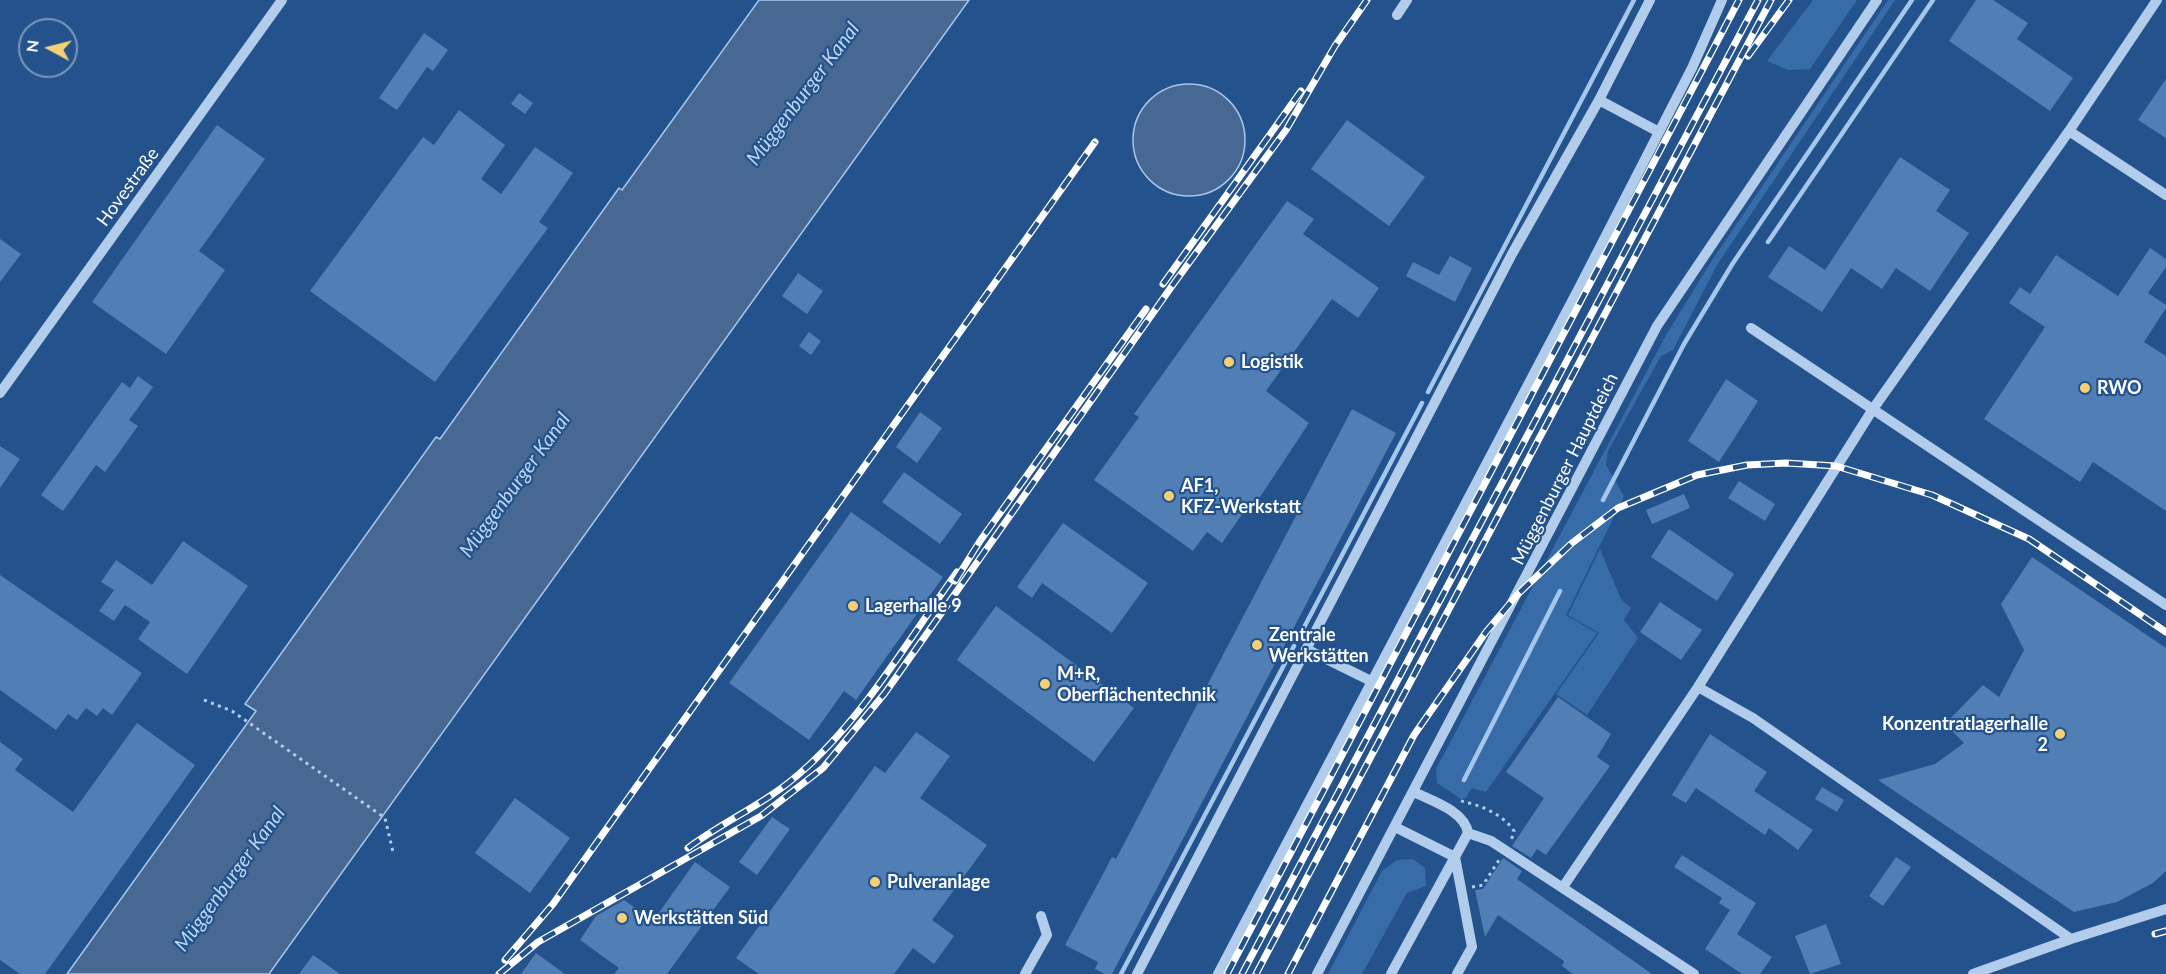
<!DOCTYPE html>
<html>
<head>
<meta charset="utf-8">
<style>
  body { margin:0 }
  #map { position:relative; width:2166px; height:974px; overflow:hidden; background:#23528c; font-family:Lato,sans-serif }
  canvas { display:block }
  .north { position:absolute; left:18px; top:18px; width:60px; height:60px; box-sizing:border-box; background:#23528c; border:2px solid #7b97ba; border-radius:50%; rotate:277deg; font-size:16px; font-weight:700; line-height:24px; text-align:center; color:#fff }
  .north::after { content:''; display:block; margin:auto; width:21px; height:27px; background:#f6d075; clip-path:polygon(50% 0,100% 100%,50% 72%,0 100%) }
</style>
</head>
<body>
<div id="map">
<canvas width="2166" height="974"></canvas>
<div class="north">N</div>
</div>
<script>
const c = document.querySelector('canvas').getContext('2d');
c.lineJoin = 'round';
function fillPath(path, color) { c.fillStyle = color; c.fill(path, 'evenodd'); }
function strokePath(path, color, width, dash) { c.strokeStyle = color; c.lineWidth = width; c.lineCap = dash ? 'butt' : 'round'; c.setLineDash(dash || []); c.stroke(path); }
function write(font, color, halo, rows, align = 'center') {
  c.font = font + ' Lato,sans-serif'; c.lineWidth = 4.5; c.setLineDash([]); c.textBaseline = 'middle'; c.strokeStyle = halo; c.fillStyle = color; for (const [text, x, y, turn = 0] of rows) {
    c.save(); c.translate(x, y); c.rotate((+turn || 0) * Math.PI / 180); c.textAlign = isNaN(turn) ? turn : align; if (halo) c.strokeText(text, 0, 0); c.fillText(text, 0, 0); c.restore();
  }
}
fillPath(new Path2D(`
  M1813 0H1857L1810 69 1788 70 1767 61Z
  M1888 0H1895L1717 265 1673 350 1661 356 1608 451 1606 465 1624 496 1566 615 1597 633 1486 792 1472 788 1466 798 1461 799 1437 783 1436 769 1666 335 1711 262Z
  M1600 549 1621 599 1631 608 1624 620 1638 638 1587 715 1556 694 1599 633 1568 615Z
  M1413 859 1425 868 1426 886 1407 893 1362 974H1328L1382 871 1397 860Z`), '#386ca9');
const water = new Path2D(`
  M759 0H969L269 974H67L256 711 245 704 436 437 440 439 619 188 622 190Z
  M1133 140a56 56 0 1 1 112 0a56 56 0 1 1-112 0Z`);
fillPath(water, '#476892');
strokePath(water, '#a6c7ec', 1.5);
strokePath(new Path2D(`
  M1768 242 1933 0
  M1428 392 1634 0
  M1603 500 1684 344 1733 263 1912 0
  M1300 635 1422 403
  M1464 780 1560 591
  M1121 974 1294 646`), '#a6c7ec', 4.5);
fillPath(new Path2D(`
  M1976 0H1993L2028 23 2017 39 2073 78 2050 111 1949 41Z
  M424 33 448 50 433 71 427 67 397 110 379 98Z
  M2166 79V138L2138 120Z
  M519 93 533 103 525 114 511 104Z
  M459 110 505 145 481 179 501 194 535 147 573 173 539 222 548 228 435 382 310 291 423 137 434 145Z
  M1347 120 1425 177 1389 226 1311 169Z
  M217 125 265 159 199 251 225 270 166 354 92 302Z
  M1900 157 1950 190 1936 211 1969 233 1930 291 1896 268 1882 289 1851 268 1822 312 1768 277 1789 246 1825 270Z
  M1287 201 1314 219 1303 234 1379 288 1358 318 1332 299 1266 391 1309 423 1254 506 1250 503 1222 543 1207 532 1193 551 1094 480 1139 417 1134 414Z
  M0 239 21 254 0 282Z
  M2150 248 2166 259V267L2148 293 2166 305V308L2144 342 2166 356V511L2093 462 2080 482 1984 419 2045 327 2009 303 2020 287 2030 294 2056 255 2118 296Z
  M1450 256 1472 268 1455 302 1406 276 1413 262 1439 275Z
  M798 273 823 291 807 314 782 296Z
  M809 332 821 341 811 355 799 346Z
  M138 376 153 387 129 420 138 426 105 472 96 465 63 511 41 495 122 382 130 388Z
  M1726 379 1758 401 1719 462 1688 441Z
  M1352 409 1396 433 1112 974H1105L1095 969 1098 962 1065 945 1112 857 1116 859Z
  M920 412 942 428 917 463 896 447Z
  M0 446 20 459 0 488Z
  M904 472 962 514 940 544 882 502Z
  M1739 481 1775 504 1765 521 1728 498Z
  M1684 494 1690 508 1652 524 1646 510Z
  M851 512 943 577 856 700 844 691 809 740 729 683Z
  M1063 523 1148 583 1112 633 1042 583 1032 598 1017 587Z
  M1669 529 1734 574 1717 601 1651 557Z
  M183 541 248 586 187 674 138 639 150 622 125 605 114 621 99 611 114 590 101 582 116 560 152 585Z
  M2032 557 2166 648V871L2153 883 2117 902 2074 912 1878 780 1935 764 1964 743 1945 724 1983 685 1999 697 2024 650 2001 604Z
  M0 575 142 673 112 715 103 708 97 716 86 708 77 720 68 714 56 730 0 690Z
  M1660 602 1702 630 1681 660 1640 632Z
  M996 606 1134 708 1094 762 957 660Z
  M1558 697 1611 734 1597 757 1610 766 1546 855 1537 849 1531 858 1512 846 1544 798 1506 772Z
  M137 723 195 765 45 974H20L0 960V742L23 759 15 770 73 812Z
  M916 732 950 756 920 798 987 845 932 920 954 936 934 964 913 948 894 974H759L736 958 875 766 885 773Z
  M1710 734 1767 772 1754 791 1813 830 1798 850 1769 828 1765 835 1696 788 1686 803 1672 795Z
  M1822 787 1844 800 1837 812 1815 799Z
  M515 798 570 838 530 893 475 853Z
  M772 817 790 829 757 875 739 862Z
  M1682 855 1756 903 1737 934 1772 957 1760 974H1742L1705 949 1730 910 1719 903 1722 898 1674 867Z
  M1896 857 1911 867 1883 906 1869 896Z
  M1503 858 1522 871 1517 879 1652 974H1573L1562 966 1564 961 1498 915 1485 937 1475 890 1483 889Z
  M695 862 730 887 667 974H614L619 968 580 940 596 916 624 900 653 921Z
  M1826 924 1841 964 1810 974 1795 936Z
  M536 953 565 974H521Z
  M313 955 340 974H299Z`), '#507eb5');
strokePath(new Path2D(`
  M204 700 232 711 385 818 393 852
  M1461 801C1480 805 1503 814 1514 831L1511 841
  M1472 887 1483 885 1499 860`), '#b2cceb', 3, [3, 4.5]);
strokePath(new Path2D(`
  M1397 15 1407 0
  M1599 100 1659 132
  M2069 131 2166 195
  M1751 328 2166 605
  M0 393 282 0
  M1306 649 1371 681
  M1698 687 1753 718 2071 939
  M1395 827 1455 857
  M1468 833 1491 841 1694 974
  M1455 857 1472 947 1457 974
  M1563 887 1698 687 1873 409 2069 131 2157 0
  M1025 974 1047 935 1041 916
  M1137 974 1512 254 1599 100 1650 0
  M1218 974 1580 286 1692 68 1722 0
  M1317 974 1657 326 1877 0
  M1391 974 1468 833C1465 811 1432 801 1414 792
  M1973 974 2071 939 2166 909`), '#b2cceb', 10);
const rail = new Path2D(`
  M1748 56 1789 0
  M1163 284 1301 91
  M955 581 980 541 1146 309
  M688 848C724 821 765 804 799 774 863 719 908 640 957 572
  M2155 934 2166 931
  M505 960 553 904 1095 142
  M499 974 538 942 761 816 823 768 885 693 1172 286 1286 130 1335 46 1367 0
  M1227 974 1739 0
  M1242 974 1758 0
  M1256 974 1771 0
  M1288 974 1414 735 1486 632 1518 594 1572 543 1618 508 1697 475 1747 465 1786 463 1836 466 1932 495 2029 539 2166 632`);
strokePath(rail, '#fff', 7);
strokePath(rail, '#23528c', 4.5, [14]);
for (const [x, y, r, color] of [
  [1229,362,6,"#f6d075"],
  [2085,388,6,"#f6d075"],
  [1169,496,6,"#f6d075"],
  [853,606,6,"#f6d075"],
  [1257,645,6,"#f6d075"],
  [1045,684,6,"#f6d075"],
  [2060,734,6,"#f6d075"],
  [875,882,6,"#f6d075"],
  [622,918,6,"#f6d075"]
]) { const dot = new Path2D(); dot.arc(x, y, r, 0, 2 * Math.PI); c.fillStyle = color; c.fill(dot); strokePath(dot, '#23528c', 2); }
write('18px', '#fff', '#23528c', [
  ["Hovestraße",128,187,-54],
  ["Müggenburger Hauptdeich",1565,469,-63]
]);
write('bold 18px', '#fff', '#23528c', [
  ["Logistik",1241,362],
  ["RWO",2097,388],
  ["AF1,",1181,486],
  ["KFZ-Werkstatt",1181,507],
  ["Lagerhalle 9",865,606],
  ["Zentrale",1269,635],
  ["Werkstätten",1269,656],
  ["M+R,",1057,674],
  ["Oberflächentechnik",1057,695],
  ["Konzentratlagerhalle",2048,724,"right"],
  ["2",2048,745,"right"],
  ["Pulveranlage",887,882],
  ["Werkstätten Süd",634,918]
], 'left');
write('italic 20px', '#bed6f2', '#23528c', [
  ["Müggenburger Kanal",803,94,-53],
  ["Müggenburger Kanal",515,485,-54],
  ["Müggenburger Kanal",230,879,-54]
]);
</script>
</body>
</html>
